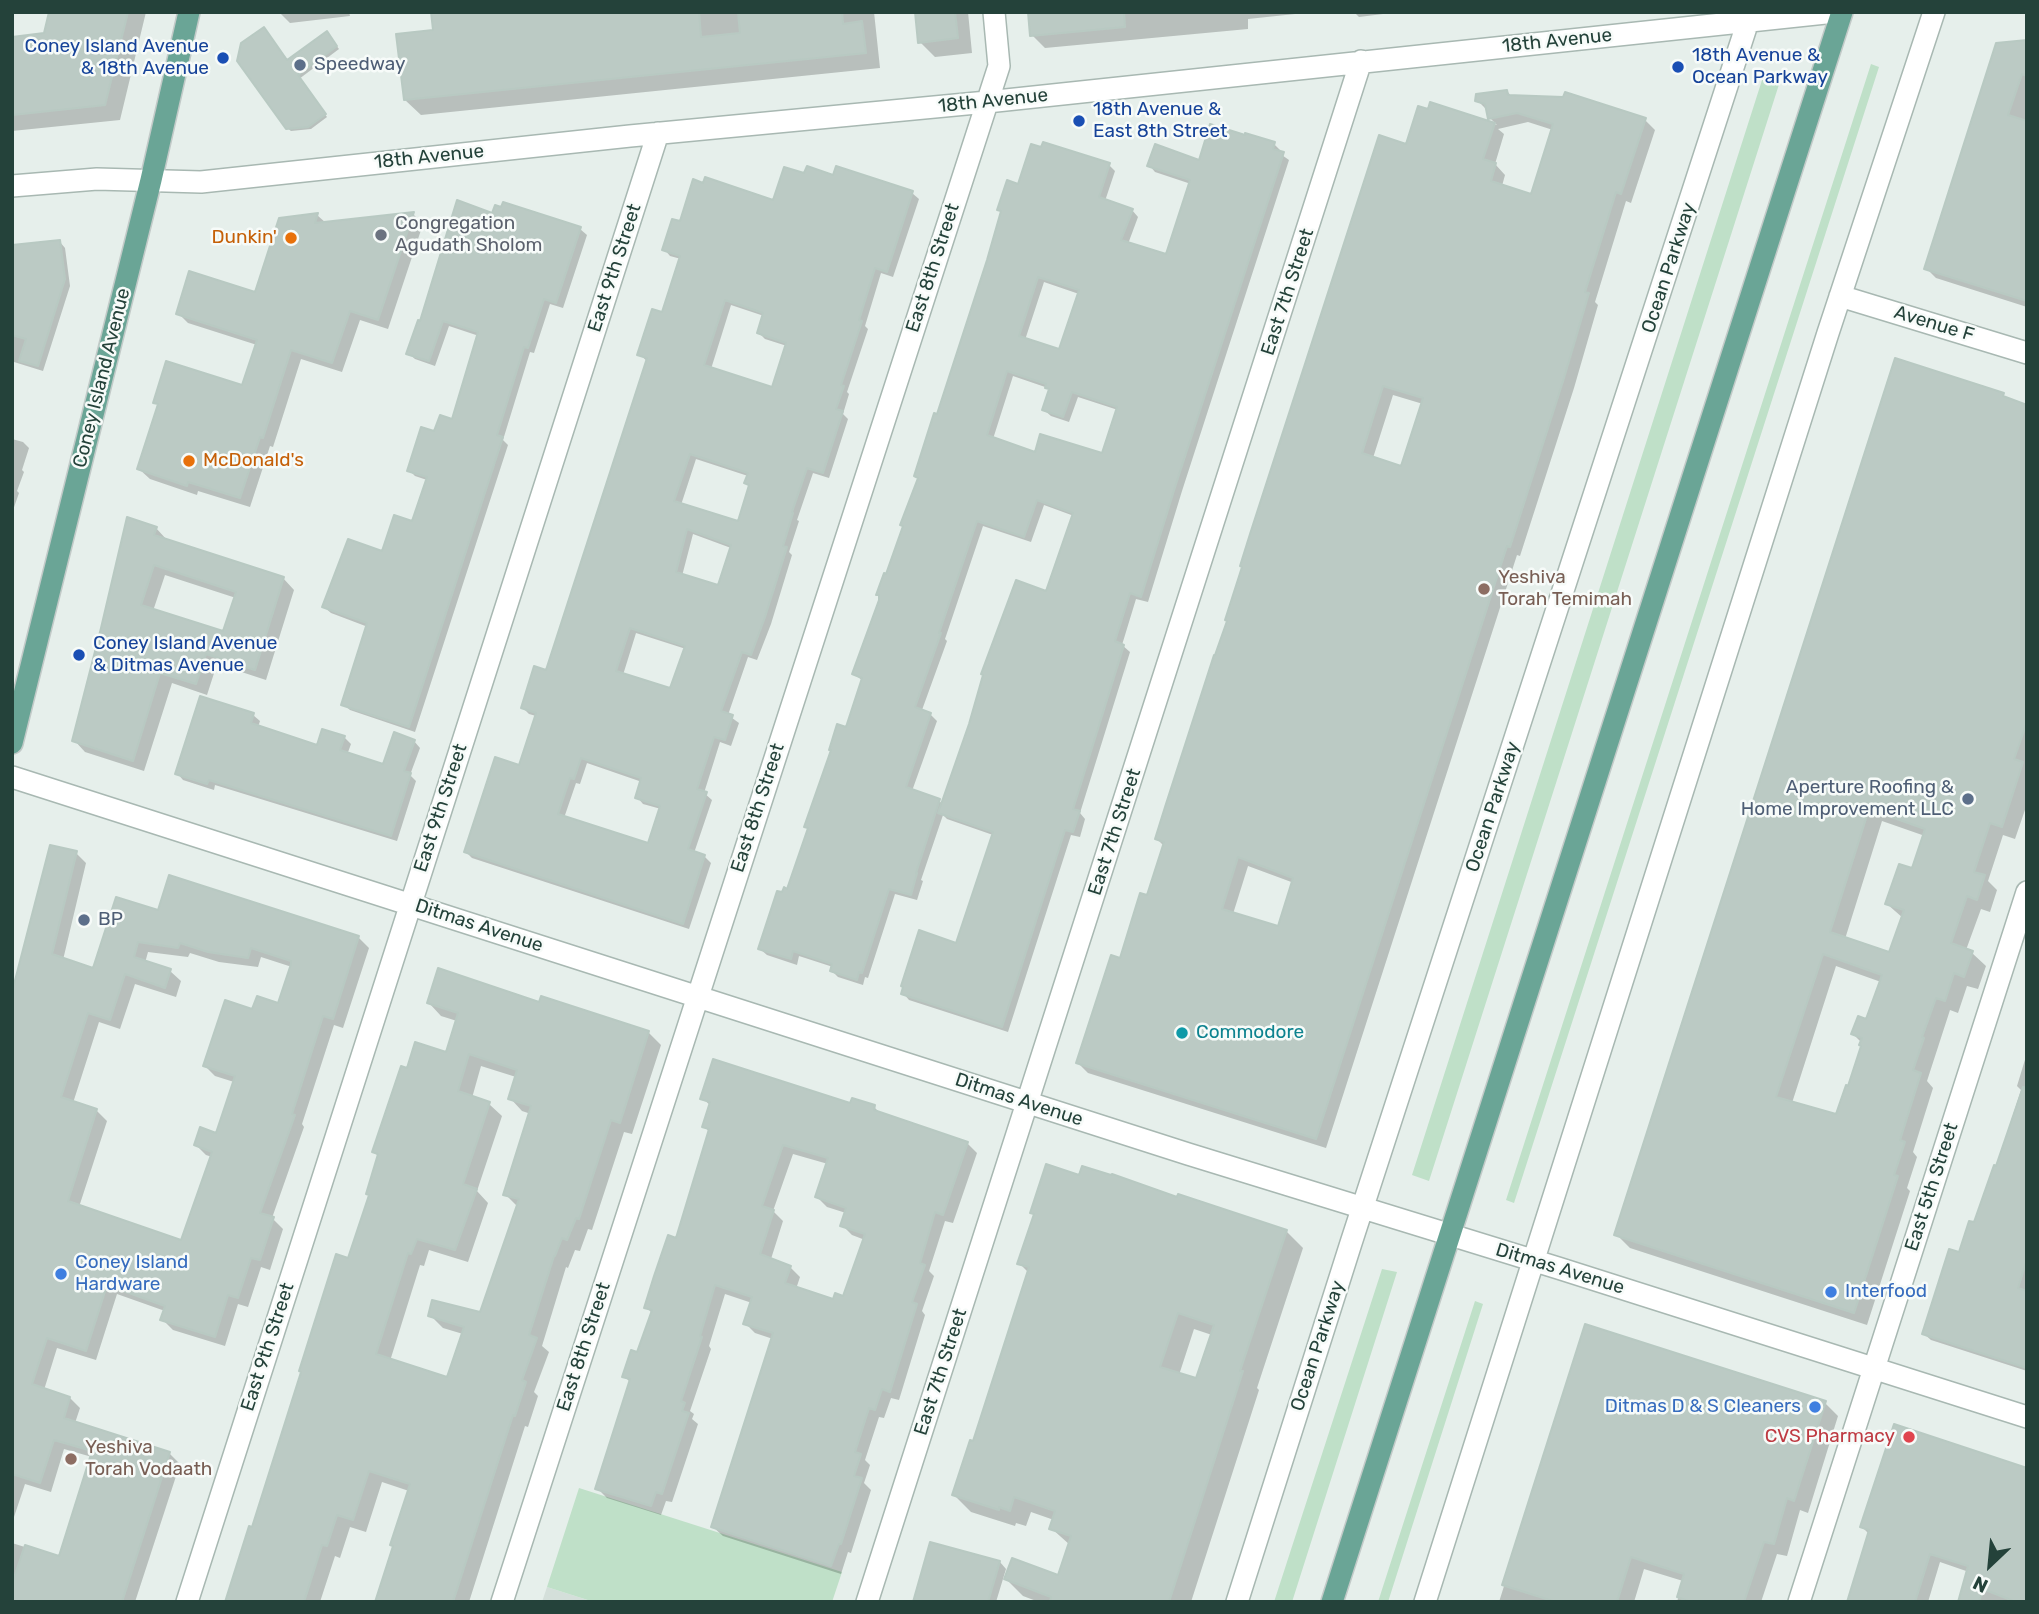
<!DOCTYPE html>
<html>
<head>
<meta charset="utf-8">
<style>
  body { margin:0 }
  #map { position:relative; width:2039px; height:1614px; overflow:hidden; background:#e6efeb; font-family:Rubik,sans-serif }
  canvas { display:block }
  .frame { position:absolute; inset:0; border:14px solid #24423a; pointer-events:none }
  .north { position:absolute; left:1955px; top:1530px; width:70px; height:70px; -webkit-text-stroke:5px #f7fbf9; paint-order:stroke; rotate:206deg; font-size:19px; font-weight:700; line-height:28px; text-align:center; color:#24423a }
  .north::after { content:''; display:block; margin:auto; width:24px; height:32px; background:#24423a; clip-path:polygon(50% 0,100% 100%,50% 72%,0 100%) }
</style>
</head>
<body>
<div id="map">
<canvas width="2039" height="1614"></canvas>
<div class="frame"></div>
<div class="north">N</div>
</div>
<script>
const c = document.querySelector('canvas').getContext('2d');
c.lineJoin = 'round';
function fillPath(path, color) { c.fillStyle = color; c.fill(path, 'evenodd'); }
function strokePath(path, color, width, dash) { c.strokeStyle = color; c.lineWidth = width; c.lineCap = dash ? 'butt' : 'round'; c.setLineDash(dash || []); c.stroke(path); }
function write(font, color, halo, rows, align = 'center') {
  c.font = font + ' Rubik,sans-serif'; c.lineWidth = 5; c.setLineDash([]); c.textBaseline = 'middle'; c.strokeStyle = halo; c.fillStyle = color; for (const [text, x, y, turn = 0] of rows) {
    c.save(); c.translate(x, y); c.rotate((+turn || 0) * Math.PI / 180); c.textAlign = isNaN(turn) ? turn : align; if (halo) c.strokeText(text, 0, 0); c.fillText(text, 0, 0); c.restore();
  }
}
fillPath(new Path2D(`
  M547 1587 594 1602H542Z`), '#d4dfda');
fillPath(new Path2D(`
  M1871 64 1879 67 1514 1203 1506 1200Z
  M1782 75 1429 1181 1412 1175 1763 77Z
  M1382 1269 1397 1272 1292 1602H1274Z
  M1475 1301 1483 1304 1388 1602H1378Z
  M579 1488 842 1572 832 1602H594L547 1587Z`), '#bfe0c8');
fillPath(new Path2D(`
  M51 12H146L120 120 12 131V38L45 35Z
  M279 12H349L350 16 290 23Z
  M432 12H874L880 68 421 115 405 100 435 32Z
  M917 12H968L972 53 935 57 920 42Z
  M1030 12H1314L1248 19V29L1045 48 1032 35Z
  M1354 12H1399L1359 17Z
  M329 36 339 49 299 79 327 117 311 129 291 131 287 128V62Z
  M2027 42V307L1936 278 1926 268Z
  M1507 91 1512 97 1645 120 1655 130 1631 203 1626 201 1595 302 1598 305 1574 388 1520 556 1517 555 1326 1148 1088 1073 1078 1063 1148 898 1164 846 1157 839 1407 146 1429 111 1431 104 1497 125 1490 118 1487 110 1477 100ZM1528 122 1553 130 1532 196 1502 186 1505 175 1495 164 1504 134 1498 129ZM1393 395 1423 404 1402 468 1373 458ZM1248 866 1294 883 1279 928 1233 914Z
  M1274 144 1280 150 1279 153 1289 160 1182 491 1148 602 1136 599 1122 645 1130 652 1080 813 1085 819 1080 837 1071 835 1008 1032 909 1000 903 993 957 945 993 835 947 819 943 815 921 880 923 881 917 900 895 894 868 978 865 977 863 985 838 977 832 971 833 967 799 956 797 965 767 955 760 949 783 894 789 891 809 829 806 826 847 729 863 681 854 674 919 479 915 476 938 416 1002 213 999 210 1019 186 1109 165 1115 171 1105 201 1132 210 1138 217 1128 244 1167 256 1191 184 1155 172 1149 165 1200 162ZM1044 282 1079 294 1060 351 1025 340ZM1013 376 1048 388 1051 391 1044 410 1051 416 1069 422 1078 397 1118 410 1103 456 1036 454 993 439ZM1044 505 1074 516 1047 593 943 804 939 801 912 791 937 721 930 714 922 710 947 641 945 639 983 526 1031 542Z
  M805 175 835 177 912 193 919 199 893 277 881 273 865 326 868 329 847 392 849 394 843 414 848 419 829 478 813 473 797 520 799 521 789 552 792 555 771 624 757 660 748 657 728 715 739 723 731 746 720 742 704 793 712 800 694 853 704 856 711 863 689 929 472 858 466 852 520 767 536 716 529 714 523 708 547 672 648 362 639 354 663 314 681 259 670 256 664 249 681 224 774 202ZM731 305 764 316 759 333 765 339 787 346 773 389 711 369ZM696 459 748 476 746 482 751 487 739 524 681 505ZM693 534 731 548 719 587 682 576ZM636 633 686 649 671 691 623 675ZM587 763 642 782 637 797 643 804 661 809 649 845 564 818 576 783 580 784Z
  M413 214 423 224 388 329 360 320 342 372 301 359 273 447 270 446 250 507 198 491 197 495 150 479 139 469 159 406 155 402 243 388 257 345 188 323 178 313 256 295 317 215 326 223Z
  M493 215 580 229 587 235 563 308 550 304 534 353 530 352 503 440 508 445 415 732 350 710 343 704 368 627 331 613 324 607 413 523 427 480 415 476 409 470 435 433 453 421 479 336 449 326 435 366 415 359 408 353Z
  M60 242 65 248 70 286 43 371 14 362 12 367V247Z
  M2003 394 2009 401 2027 406V804L2015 839 2003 835 1988 881 1997 890 1990 912 1981 909 1966 950 1972 953 1986 966 1978 989 1967 986 1958 1013 1950 1010 1927 1081 1933 1088 1913 1152 1917 1157 1907 1188 1910 1191 1867 1325 1630 1248 1616 1234ZM1882 821 1925 836 1914 870 1887 904 1903 918 1890 955 1845 939ZM1836 966 1881 982 1867 1021 1853 1034 1862 1043 1849 1088 1837 1116 1792 1103Z
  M12 439 23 442 29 448 22 470 24 472 17 491 19 493 12 513Z
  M156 528 167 540 283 578 294 590 266 680 217 664 207 695 172 683 144 771 85 752 74 740ZM165 575 236 598 224 633 153 611Z
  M253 715 260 721 258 727 318 747 344 737 351 744 347 755 384 766 414 741 420 748 410 775 416 781 397 841 215 785 214 790 183 780 177 773Z
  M76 853 86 863 63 960 94 970 159 912 358 937 369 948 343 1028 334 1025 302 1124 304 1127 272 1218 283 1229 270 1270 261 1267 248 1307 238 1304 225 1346 173 1330 162 1319 165 1311 117 1294 96 1360 57 1348 44 1390 70 1398 80 1408 75 1423 169 1453 180 1464 135 1602H12L17 1576 12 1575V1543L60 1558 92 1457 64 1449 51 1492 25 1484 12 1523V1000ZM148 952 188 957 190 953 219 962 258 967 261 957 292 967 280 1005 254 1011 205 1066 215 1076 234 1082 217 1135 196 1145 206 1155 212 1157 182 1242 79 1207 107 1121 96 1110 73 1103 99 1022 120 1029 135 984 176 997 181 981 170 971 145 963Z
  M429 1003 541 1005 648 1032 661 1045 632 1134 624 1132 592 1230 588 1229 580 1251 575 1250 568 1268 566 1267 542 1346 549 1352 534 1392 538 1396 528 1427 525 1426 469 1602H377L409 1491 382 1482 366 1532 350 1527 340 1558 335 1556 320 1602H227L371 1197 368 1194 379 1157 374 1152 409 1070 448 1054 457 1021 441 1016ZM481 1066 516 1077 510 1098 522 1111 531 1114 505 1194 518 1207 481 1314 430 1315 443 1328 463 1334 448 1379 390 1361 420 1265 424 1266 429 1250 468 1262 488 1203 477 1191 502 1116 489 1104 472 1098Z
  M2027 1053V1286L2025 1292H2027V1371L1931 1340 1924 1334 1975 1224 1997 1168 2012 1126 2010 1124 2021 1090 2017 1086Z
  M702 1098 874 1107 881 1114 967 1143 977 1153 953 1223 945 1221 929 1271 934 1276 922 1311 925 1315 899 1400 891 1398 884 1418 879 1417 865 1460 870 1465 864 1483 871 1490 851 1553 848 1552 841 1574 723 1536 713 1527 773 1339 755 1333 745 1323 752 1303 725 1294 709 1346 711 1349 690 1411 694 1414 692 1419 698 1424 672 1502 666 1501 661 1515 607 1498 597 1488 631 1383 624 1376 638 1354 653 1314 646 1307 678 1240 710 1133 704 1126 711 1106ZM793 1154 828 1164 817 1197 827 1207 846 1213 842 1225 852 1235 865 1240 845 1298 834 1301 796 1289 800 1277 790 1267 771 1259 783 1221 773 1211Z
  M1080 1177 1178 1199 1286 1231 1303 1248 1257 1388 1259 1390 1191 1602H1039L1023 1596 1006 1579 1060 1577 1070 1545 1051 1528 1054 1520 1031 1512 1026 1526 1016 1523 1015 1526 971 1512 954 1495 974 1444 1029 1273 1019 1263ZM1194 1329 1212 1335 1197 1381 1179 1375Z
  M1586 1326 1825 1403 1838 1416 1808 1513 1800 1510 1787 1556 1777 1554 1761 1602H1677L1683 1581 1644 1569 1634 1602H1499Z
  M1895 1426 2027 1602H1963L1969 1572 1940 1562 1928 1602H1852L1870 1535 1862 1527Z
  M1000 1562 1006 1569 996 1602H915Z`), '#0003');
const building = new Path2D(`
  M49 12H128L105 105 12 115V37L44 33Z
  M431 12H699L701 37 740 33 738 12H842L843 24 862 21 866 53 404 100 396 34 433 30Z
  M915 12H955L958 38 918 43Z
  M1028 12H1124L1125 27 1030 36Z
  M264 27 287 60 327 31 337 46 298 75 326 114 308 127 286 129 237 61 241 43Z
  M2027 40V76L2022 74 2008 115 2027 121V301L1924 269 1996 43Z
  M1507 90 1508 95 1563 97 1565 92 1646 118 1621 194 1616 192 1585 292 1589 293 1564 378 1510 547 1507 546 1316 1139 1076 1063 1111 955 1120 958 1140 893 1147 895 1164 842 1155 839 1165 807 1214 655H1215L1227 621 1225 620 1242 567 1240 566 1250 534 1379 135 1406 144 1418 106 1428 109 1430 102 1495 123 1483 159 1496 163 1491 181 1531 194 1553 124 1517 113 1488 119 1485 104 1475 101 1476 94ZM1383 386 1423 398 1401 466 1362 453ZM1238 857 1293 878 1278 926 1222 909Z
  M1210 124 1245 135V133L1275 142 1273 149 1284 152 1176 484 1141 597 1130 593 1115 641 1124 645 1073 809 1080 811 1073 832 1065 830 1002 1027 901 994 903 987 901 986 919 930 956 943 993 832 938 813 969 724 983 675 981 674 1016 580 1046 591 1073 513 1037 500 1024 537 977 521 939 633H941L915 707 931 713 906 787 940 799 916 873H917L911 895 889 889 862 973 859 972 857 980 830 971 832 964 793 951 791 959 758 949 777 891 782 892 784 887 787 889 808 828 804 827 831 750H829L837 724 846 727 862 678 852 674 879 600V595H876L884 573 886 574 903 526 900 525 918 478 914 476 934 413 937 414 987 260 1001 211 997 210 1007 180 1018 184 1031 144 1041 147 1043 142 1110 163 1099 197 1133 209 1121 240 1166 254 1190 180 1147 166 1155 144 1199 160ZM1038 277 1079 290 1059 349 1019 336ZM1007 371 1046 384 1045 388 1049 389 1042 410 1063 417 1072 392 1117 407 1102 453 1040 434 1035 452 987 435Z
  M807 166 833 175 836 166 913 191 887 272 875 268 859 320 862 321 841 385 844 386 836 409 843 411 823 473 807 468 792 512 793 513 783 546 787 547 765 617 751 655 742 652 721 711 733 715 725 740 714 737 697 789 707 792 688 849 705 855 683 924 464 852 495 757 519 765 536 713 521 708 534 666 546 670 647 358 637 355 652 309 662 312 680 256 662 250 672 219 680 221 693 179 703 183 705 177 773 200 784 167 804 173ZM725 300 763 313 757 333 786 343 772 387 704 365ZM690 454 748 473 744 483 749 485 738 521 674 501ZM687 529 731 545 718 585 676 572ZM630 628 685 646 670 688 616 671ZM581 758 641 778 635 798 660 806 648 843 558 814 570 778 574 779Z
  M457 200 492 213 495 205 501 207 503 202 581 227 556 303 544 299 528 348 524 347 497 435 503 437 409 727 341 705 367 623 322 607 348 539 382 551 394 515 412 521 427 477 407 471 421 427 434 431 440 415 452 419 478 332 443 321 429 361 406 354 418 320 420 321Z
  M414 212 378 320 350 311 332 363 291 350 263 438 260 437 240 498 188 482 187 486 137 469 158 404 153 403 166 361 242 385 257 340 176 314 189 271 255 292 279 218 318 213 315 223Z
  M60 240 65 279 38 366 19 361 26 339 12 335V245Z
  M1895 358 2004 393 2003 396 2027 405V722L2014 759 2023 762 2002 827 1990 823 1974 872 1985 875 1977 900 1967 896 1951 943 1973 951 1964 977 1954 973 1945 1001 1936 998 1922 1037 1924 1038 1913 1070 1921 1073 1900 1140 1905 1142 1894 1175 1898 1176 1854 1313 1614 1235ZM1869 809 1925 829 1912 868 1899 864 1885 904 1904 910 1889 952 1830 932ZM1823 954 1882 975 1866 1019 1858 1016 1851 1034 1862 1038 1859 1045 1861 1046 1848 1086 1846 1085 1836 1114 1776 1097Z
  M127 517 157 527 154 535 284 577 255 670 206 654 196 684 160 673 133 761 72 741 101 628ZM154 565 236 592 223 631 141 605Z
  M200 696 254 713 251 723 317 745 322 729 345 736 340 750 383 764 394 732 415 740 404 771 411 773 391 836 209 780 207 784 175 774Z
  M50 845 77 851 52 954 93 968 116 897 158 910 169 875 359 936 333 1019 323 1016 292 1114 295 1115 260 1213 274 1217 260 1260 251 1258 238 1298 228 1295 215 1337 160 1320 165 1306 107 1285 86 1351 47 1338 32 1384 70 1397 64 1418 170 1452 122 1602H12V1584L25 1545 59 1556 92 1451 54 1440 40 1483 12 1474V992ZM138 942 178 948 180 943 208 952 248 958 251 948 291 961V964L278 1003 257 996 252 1009 225 1000 203 1066 235 1076 216 1133 200 1127 194 1145 212 1152 181 1240 68 1201 97 1109 61 1097 88 1013 110 1020 125 974 165 988 171 969 134 957Z
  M438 968 539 1002 541 996 649 1031 620 1123 611 1120 579 1219 576 1218 567 1240 562 1238 555 1256H554L529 1335 537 1338 522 1380 526 1382 515 1416 513 1415 453 1602H375L393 1546 390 1545 410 1484 369 1471 353 1520 337 1515 327 1546 322 1545 304 1602H225L249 1526 252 1527 301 1372 299 1371 336 1254 348 1258 369 1195 366 1194 378 1154 372 1152 401 1066 407 1068 415 1042 446 1052 458 1013 427 1003ZM469 1054 517 1070 508 1099 531 1106 503 1195 519 1199 480 1312 432 1300 428 1316 464 1327 447 1377 376 1354 408 1253 411 1254 417 1239 455 1250 477 1189 463 1184 490 1102 458 1091Z
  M713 1059 850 1103 852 1098 875 1105 874 1110 968 1142 943 1215 935 1212 920 1263 925 1265 912 1302 917 1304 890 1392 882 1389 875 1410 869 1408 855 1452 861 1454 854 1476 862 1478 841 1544H839L831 1566 711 1527 773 1333 743 1324 752 1297 715 1285 700 1336 702 1337 681 1401 685 1403 682 1411 689 1413 662 1494 656 1492 651 1506 595 1489 630 1379 622 1377 631 1350 637 1352 652 1310 644 1308 654 1276 668 1235 676 1238 709 1129 702 1127 710 1102 700 1099ZM783 1145 828 1158 815 1197 846 1208 840 1226 865 1234 843 1296 835 1293 833 1299 785 1283 791 1266 760 1254 774 1210 762 1206Z
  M2023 1087 2027 1088V1259L2018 1288 2027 1291V1368L1922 1334 1949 1249 1959 1252 1969 1221 1974 1222 1994 1165 1996 1166Z
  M1046 1164 1079 1175 1082 1166 1111 1175 1112 1174 1177 1197 1178 1194 1287 1230 1240 1371H1243L1169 1602H1050L1051 1597 1004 1579 1012 1558 1058 1575 1071 1536 1049 1529 1055 1511 1014 1497 1010 1511 999 1507V1510L952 1495 970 1440 973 1441 1029 1267 1017 1264 1034 1214 1030 1213ZM1178 1313 1214 1325 1196 1378 1160 1367Z
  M1585 1324 1826 1401 1794 1501 1787 1498 1774 1544 1764 1542 1744 1602H1691L1677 1597 1684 1574 1631 1557 1617 1602H1556L1502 1585Z
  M1894 1424 2027 1468V1602H2016L1983 1589 1979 1602H1958L1968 1566 1930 1554 1915 1602H1847L1869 1530 1860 1527Z
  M930 1542 1000 1561 988 1602H913Z`);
fillPath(building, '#bbcac4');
strokePath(building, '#b8c9c2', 2);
const minor = new Path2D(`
  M12 186 97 179 201 182 630 136 987 102 1835 12
  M1840 296 2027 353
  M12 777 1188 1154 1558 1268 2027 1417
  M187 1602 658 133
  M502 1602 999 66 994 12
  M867 1602 1361 61
  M1237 1602 1351 1243 1751 12
  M1425 1602 1828 333 1934 12
  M1799 1602 2027 892`);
const major = new Path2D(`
  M12 743 151 180 189 12
  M1332 1602 1842 12`);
strokePath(minor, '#a8b8b2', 24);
strokePath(major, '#c2cac8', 24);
strokePath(minor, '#fff', 21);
strokePath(major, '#6aa596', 21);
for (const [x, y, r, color] of [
  [223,58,7,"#1a4fb4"],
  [300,65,7,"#5c6f8a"],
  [1678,67,7,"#1a4fb4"],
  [1079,121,7,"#1a4fb4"],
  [381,235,7,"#6b7280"],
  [291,238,7,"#e8710a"],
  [189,461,7,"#e8710a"],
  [1484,589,7,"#8d6e63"],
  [79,655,7,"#1a4fb4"],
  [1968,799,7,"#5c6f8a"],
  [84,920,7,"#5c6f8a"],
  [1182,1033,7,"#0f9aa8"],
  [61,1274,7,"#3f7fe0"],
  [1831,1292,7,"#3f7fe0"],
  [1815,1407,7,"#3f7fe0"],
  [1909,1437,7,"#e0444e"],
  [71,1459,7,"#8d6e63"]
]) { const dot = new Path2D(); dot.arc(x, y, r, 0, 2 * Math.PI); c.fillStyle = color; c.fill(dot); strokePath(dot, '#f7fbf9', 2.5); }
write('19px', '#24423a', '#f7fbf9', [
  ["18th Avenue",1557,41,-6],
  ["18th Avenue",993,101,-6],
  ["18th Avenue",429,157,-6],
  ["East 9th Street",615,268,-72],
  ["East 8th Street",933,268,-72],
  ["Ocean Parkway",1669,268,-72],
  ["East 7th Street",1288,292,-72],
  ["Avenue F",1934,324,17],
  ["Coney Island Avenue",102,378,-76],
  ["Ocean Parkway",1493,807,-72],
  ["East 9th Street",441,808,-72],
  ["East 8th Street",758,808,-72],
  ["East 7th Street",1115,832,-72],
  ["Ditmas Avenue",479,926,18],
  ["Ditmas Avenue",1019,1100,18],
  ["East 5th Street",1932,1187,-72],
  ["Ditmas Avenue",1560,1269,17],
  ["Ocean Parkway",1318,1346,-72],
  ["East 9th Street",268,1347,-72],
  ["East 8th Street",584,1347,-72],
  ["East 7th Street",941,1372,-72]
]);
write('19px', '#164399', '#f7fbf9', [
  ["Coney Island Avenue",209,47,"right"],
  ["& 18th Avenue",209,69,"right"],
  ["18th Avenue &",1692,56],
  ["Ocean Parkway",1692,78],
  ["18th Avenue &",1093,110],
  ["East 8th Street",1093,132],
  ["Coney Island Avenue",93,644],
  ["& Ditmas Avenue",93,666]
], 'left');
write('19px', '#4e5e75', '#f7fbf9', [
  ["Speedway",314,65],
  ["Aperture Roofing &",1954,788,"right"],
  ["Home Improvement LLC",1954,810,"right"],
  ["BP",98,920]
], 'left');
write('19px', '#5b616d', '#f7fbf9', [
  ["Congregation",395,224],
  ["Agudath Sholom",395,246]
], 'left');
write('19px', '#c56008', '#f7fbf9', [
  ["Dunkin'",277,238],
  ["McDonald's",203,461,"left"]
], 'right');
write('19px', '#785e54', '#f7fbf9', [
  ["Yeshiva",1498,578],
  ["Torah Temimah",1498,600],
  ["Yeshiva",85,1448],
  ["Torah Vodaath",85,1470]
], 'left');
write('19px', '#0d838f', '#f7fbf9', [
  ["Commodore",1196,1033]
], 'left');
write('19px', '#366cbe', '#f7fbf9', [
  ["Coney Island",75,1263],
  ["Hardware",75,1285],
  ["Interfood",1845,1292],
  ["Ditmas D & S Cleaners",1801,1407,"right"]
], 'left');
write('19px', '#be3a42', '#f7fbf9', [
  ["CVS Pharmacy",1895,1437]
], 'right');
</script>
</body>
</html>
